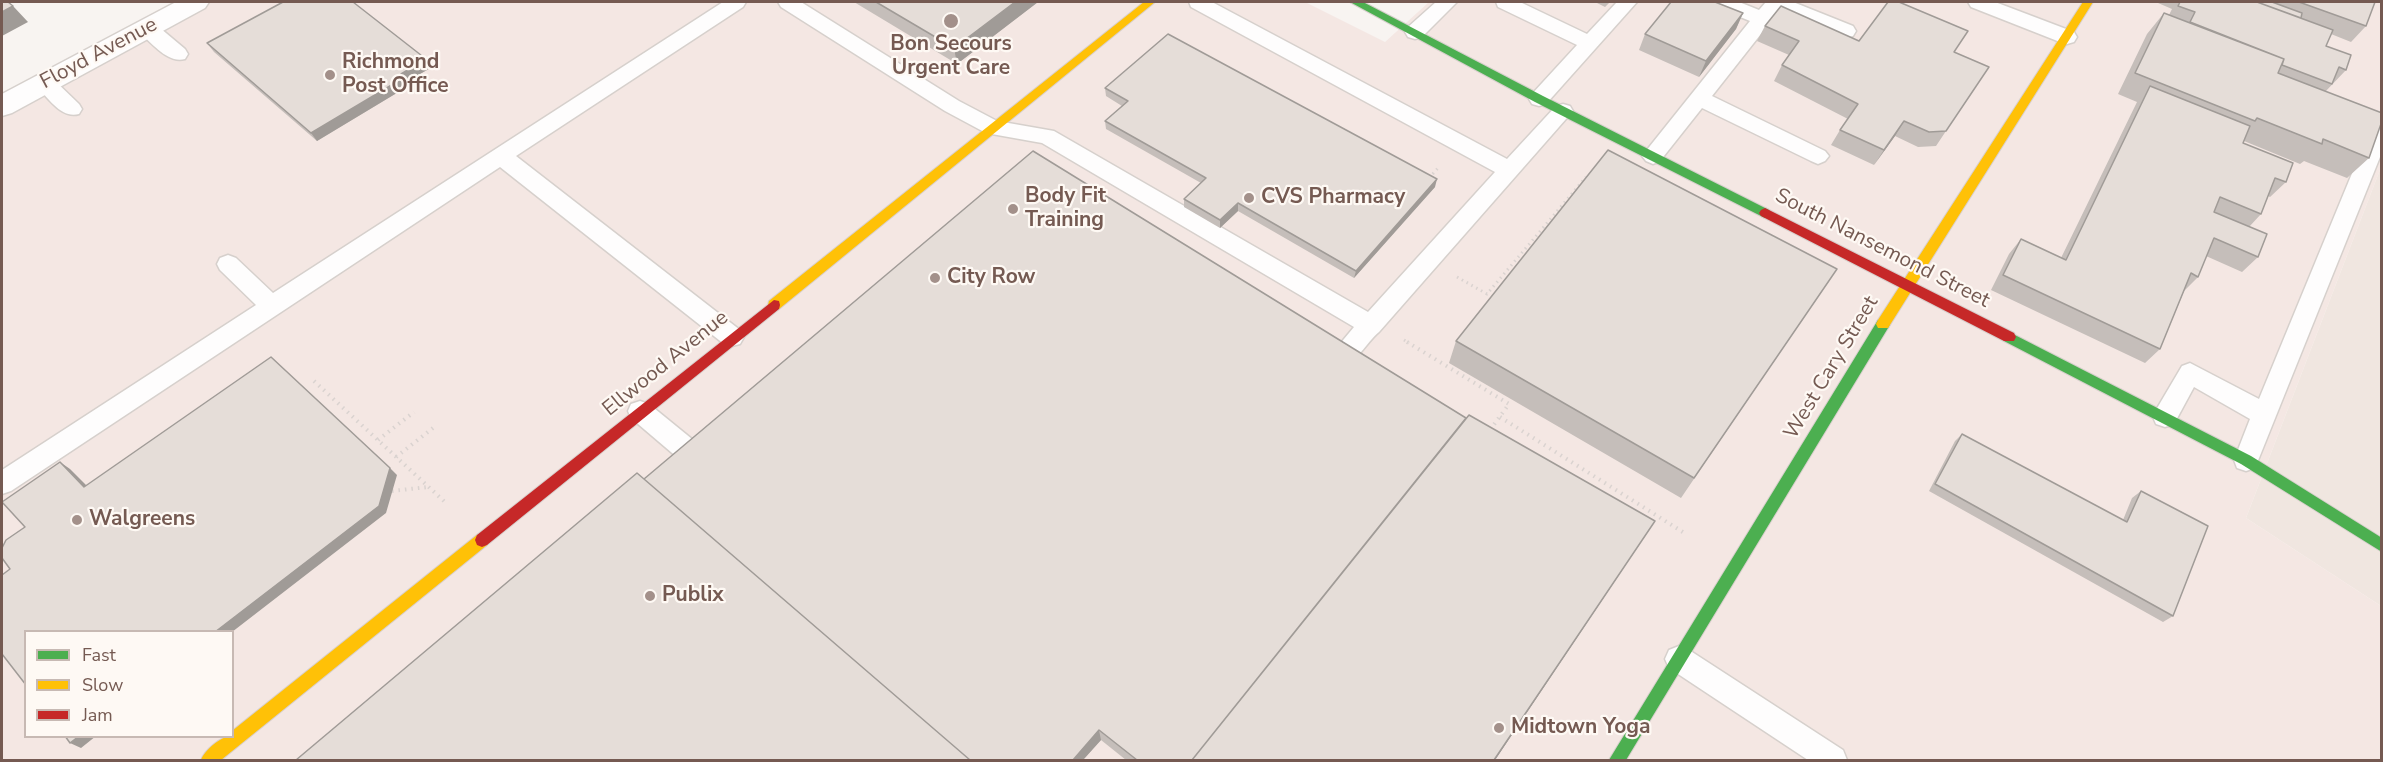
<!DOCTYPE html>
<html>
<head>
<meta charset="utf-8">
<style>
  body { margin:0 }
  #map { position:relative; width:2383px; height:762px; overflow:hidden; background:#f8f4f1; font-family:"Nunito Sans",sans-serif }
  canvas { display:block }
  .frame { position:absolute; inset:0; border:3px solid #755a52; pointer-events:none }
  .legend { position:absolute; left:24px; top:630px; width:210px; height:108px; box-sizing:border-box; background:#fef9f4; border:2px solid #c7b9b3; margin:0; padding:8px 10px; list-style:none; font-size:18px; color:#755a52 }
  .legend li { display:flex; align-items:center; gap:12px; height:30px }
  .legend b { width:30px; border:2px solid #c7b9b3 }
</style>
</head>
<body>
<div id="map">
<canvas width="2383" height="762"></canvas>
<div class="frame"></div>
<ul class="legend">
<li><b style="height:8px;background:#4caf50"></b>Fast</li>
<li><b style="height:8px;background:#ffc107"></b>Slow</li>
<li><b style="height:8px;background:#c62828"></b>Jam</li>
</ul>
</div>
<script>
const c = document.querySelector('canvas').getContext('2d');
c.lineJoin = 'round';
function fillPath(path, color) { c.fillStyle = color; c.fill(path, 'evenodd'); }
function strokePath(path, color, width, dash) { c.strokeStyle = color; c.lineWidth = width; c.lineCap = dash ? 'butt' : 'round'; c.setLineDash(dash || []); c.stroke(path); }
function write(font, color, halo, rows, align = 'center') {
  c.font = font + ' "Nunito Sans",sans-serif'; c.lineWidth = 4.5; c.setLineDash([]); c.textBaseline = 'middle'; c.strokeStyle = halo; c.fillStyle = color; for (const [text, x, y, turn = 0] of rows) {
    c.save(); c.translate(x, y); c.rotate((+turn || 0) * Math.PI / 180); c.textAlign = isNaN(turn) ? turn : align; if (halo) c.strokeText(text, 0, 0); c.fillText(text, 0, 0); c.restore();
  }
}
fillPath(new Path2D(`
  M2381 167V606L2246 518Z`), '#f0e6e0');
fillPath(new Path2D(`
  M206 2H1305L1385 42 1429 2H2381V167L2246 518 2381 606V760H2V109ZM26 632H232V736H26Z`), '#f4e7e3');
const lane = new Path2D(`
  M723 2H746L743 7 516 156 740 330 744 337 740 344 732 346 724 344 500 167 11 491 2 494V470L256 305 220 270 217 264 220 258 228 255 236 258 273 293Z
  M778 2H801L959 101 997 121 1054 131 1368 312 1495 172 1191 7 1189 2H1212L1507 159 1556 106 1563 104 1570 106 1573 111 1379 332C1365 343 1354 371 1333 364L1329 357 1354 327 1042 143 986 133 945 111 781 7Z
  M1436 2H1457L1422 37 1415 39 1408 37 1405 32 1408 27Z
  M1496 2H1520L1587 34 1617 2H1637L1546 104 1539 106 1532 104 1529 99 1532 94 1577 45 1498 7Z
  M1714 2H1739L1759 10 1766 2H1793L1853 26 1856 31 1853 36 1846 38 1779 11 1712 96 1825 151 1829 156 1825 161 1818 164 1811 161 1702 108 1660 161 1653 164 1646 161 1642 156 1750 21 1716 7Z
  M1968 2H1995L2074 32 2077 37 2074 42 2067 44 2060 42 1971 7Z
  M147 21 154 23 185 49 188 54 185 59C168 64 152 43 140 33L137 28 140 23Z
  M45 76 52 78 79 104 82 109 79 114C62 119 49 99 38 88L35 83 38 78Z
  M2382 118V152L2255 468 2246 471 2237 468 2234 460 2250 419 2194 387 2174 424 2165 427 2156 424 2153 417 2156 410 2182 366 2190 363 2259 399 2372 125 2375 120Z
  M640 401 649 404 703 448 706 456 703 464 694 467 685 464 631 418 628 411 631 404Z
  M1679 646 1689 650 1843 750 1847 760H1808L1669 668 1665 659 1669 650Z`);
const street = new Path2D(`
  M176 2H209L205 8 12 113 2 116V94Z`);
const fast = new Path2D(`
  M1350 2H1363L1543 96 1769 210 1771 213 1765 218 1761 216 1535 102Z
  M1883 319 1888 320 1890 324 1888 328 1626 760H1609L1878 320Z
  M2009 332 2251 456 2382 538V552L2241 464 2004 341 2002 337 2004 333Z`);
const slow = new Path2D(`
  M1144 2H1155L779 309H769L768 305 769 301Z
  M2083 2H2093L1888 328H1878L1876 324 1878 320Z
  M482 533 487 535 489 540 487 545 221 760H201C205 750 221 736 232 736V731L477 535Z`);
const jam = new Path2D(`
  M1765 208 2014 333 2016 337 2014 341H2004L1761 216 1759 213 1761 210Z
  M774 300 779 301 780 305 779 309 487 545 482 547 477 545 475 540 477 535Z`);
strokePath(lane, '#d6d0cc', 3);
strokePath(street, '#d6d0cc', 3);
strokePath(fast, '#d8d0cd', 2);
strokePath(slow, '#d8d0cd', 2);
strokePath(jam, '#d8d0cd', 2);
strokePath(new Path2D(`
  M1429 178 1439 167
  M1457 277 1487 294 1586 177
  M1404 340 1409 343`), '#dad3d0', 3, [1.5, 4]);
strokePath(new Path2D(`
  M1407 342 1509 404 1490 430
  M314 381 446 503
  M1500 417 1686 534
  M378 440 414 412
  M396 457 433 428
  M392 491 428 487`), '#dad3d0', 4, [1.5, 5]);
fillPath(lane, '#fefdfd');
fillPath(street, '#fefdfd');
fillPath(fast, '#4caf50');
fillPath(slow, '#ffc107');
fillPath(jam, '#c62828');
fillPath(new Path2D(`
  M854 2H1038L957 64Z
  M1595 2H1610L1605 7Z
  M2158 2H2375L2366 26 2351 42 2331 34 2326 46 2346 70 2325 92 2369 158 2347 178 2304 161 2300 164 2244 141 2243 143 2286 182 2270 197 2268 196 2261 214 2249 227 2258 257 2242 272 2206 256 2198 277 2184 291 2160 349 2145 363 1991 290 2009 254 2021 239 2061 258 2137 102 2118 94 2147 34 2164 13 2169 15 2172 9 2158 3Z
  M1743 13 1736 29 1699 77 1639 50 1645 34Z
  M1765 26 1859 41 1955 52 1946 131 1936 146 1918 147 1895 136 1874 165 1831 145 1840 130 1848 119 1774 81 1782 65 1789 55 1757 41Z
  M207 43 426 59 432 67 408 81 410 85 317 141 214 52Z
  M1105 88 1435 187 1354 278 1238 211 1220 228 1184 207V199L1201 183 1106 129 1105 121 1122 106 1106 96Z
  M1821 292 1681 498 1449 363 1456 341Z
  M1466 418 1655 521 1495 760H1126L1101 740 1083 760H296L644 479Z
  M1962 434 2123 520 2132 498 2141 491 2173 616 2163 622 1929 491 1955 441Z`), '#c5beba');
fillPath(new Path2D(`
  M1015 2H1038L957 64 954 48Z
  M13 6 28 22 2 36V12Z
  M1743 13 1736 29 1699 77 1706 61Z
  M426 59 432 67 408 81 410 85 317 141 311 133 401 74Z
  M1904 121 1895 136 1874 165 1884 150Z
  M1437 179 1435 187 1354 278 1356 271Z
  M1238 203V211L1220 228V220Z
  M60 462 70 469 94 493 84 487Z
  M390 468 397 475 386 513 232 632H215Z
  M1655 521 1495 760H1494Z
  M1099 730 1101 740 1083 760H1073Z
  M79 736H96L81 748 70 743Z`), '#a09b97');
const building = new Path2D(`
  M2 2H8L13 6 2 12Z
  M283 2H353L426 59 401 74 405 77 311 133 207 43Z
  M876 2H1015L954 48Z
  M1671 2H1715L1743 13 1706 61 1645 34Z
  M1888 2H1899L1968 31 1954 52 1989 67 1946 131 1929 132 1904 121 1884 150 1840 130 1858 104 1782 65 1799 41 1765 26 1781 6 1859 41Z
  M2180 2H2257L2333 30 2326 46 2351 55 2346 70 2339 67 2332 84 2282 65 2284 59 2190 22 2195 12 2178 6Z
  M2257 2H2272L2302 13 2301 18Z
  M2299 2H2375L2366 26Z
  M2164 13 2284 59 2278 73 2382 113V121L2369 158 2323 139 2322 144 2257 118 2255 121 2135 73Z
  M1168 34 1437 179 1356 271 1238 203 1220 220 1184 199 1206 178 1105 121 1128 101 1105 88Z
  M2150 86 2250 126 2243 143 2293 163 2286 182 2275 178 2261 214 2220 197 2214 212 2267 234 2258 257 2214 238 2198 277 2191 273 2160 349 2003 275 2021 239 2066 260Z
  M1608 150 1837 269 1694 478 1456 341Z
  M1033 151 1466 418 1192 760H1137L1099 730 1073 760H970L644 479Z
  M271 357 390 468 379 506 215 632H26V685L2 654V575L10 569 2 558V548L6 540 25 527 2 502 60 462 84 487Z
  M1469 415 1655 521 1494 760H1192Z
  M1962 434 2127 522 2141 491 2208 526 2173 616 1935 484Z
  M637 473 970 760H296Z
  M65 736H79L70 743Z`);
fillPath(building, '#e5ddd8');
strokePath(building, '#a09b97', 1.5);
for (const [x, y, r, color] of [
  [951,21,8,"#a3908a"],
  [330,75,6,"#a3908a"],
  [1249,198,6,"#a3908a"],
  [1013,209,6,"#a3908a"],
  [935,278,6,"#a3908a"],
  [77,520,6,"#a3908a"],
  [650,596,6,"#a3908a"],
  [1499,728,6,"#a3908a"]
]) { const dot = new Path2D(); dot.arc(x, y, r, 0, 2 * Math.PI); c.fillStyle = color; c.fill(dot); strokePath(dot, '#fef9f4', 2); }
write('bold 21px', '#755a52', '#fef9f4', [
  ["Bon Secours",951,45,"center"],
  ["Urgent Care",951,69,"center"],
  ["Richmond",342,63],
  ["Post Office",342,87],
  ["Body Fit",1025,197],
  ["Training",1025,221],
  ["CVS Pharmacy",1261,198],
  ["City Row",947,278],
  ["Walgreens",89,520],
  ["Publix",662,596],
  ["Midtown Yoga",1511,728]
], 'left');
write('21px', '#755a52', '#fef9f4', [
  ["Floyd Avenue",99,54,-28],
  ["South Nansemond Street",1882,249,27],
  ["Ellwood Avenue",666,364,-39],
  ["West Cary Street",1832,368,-59]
]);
</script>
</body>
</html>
